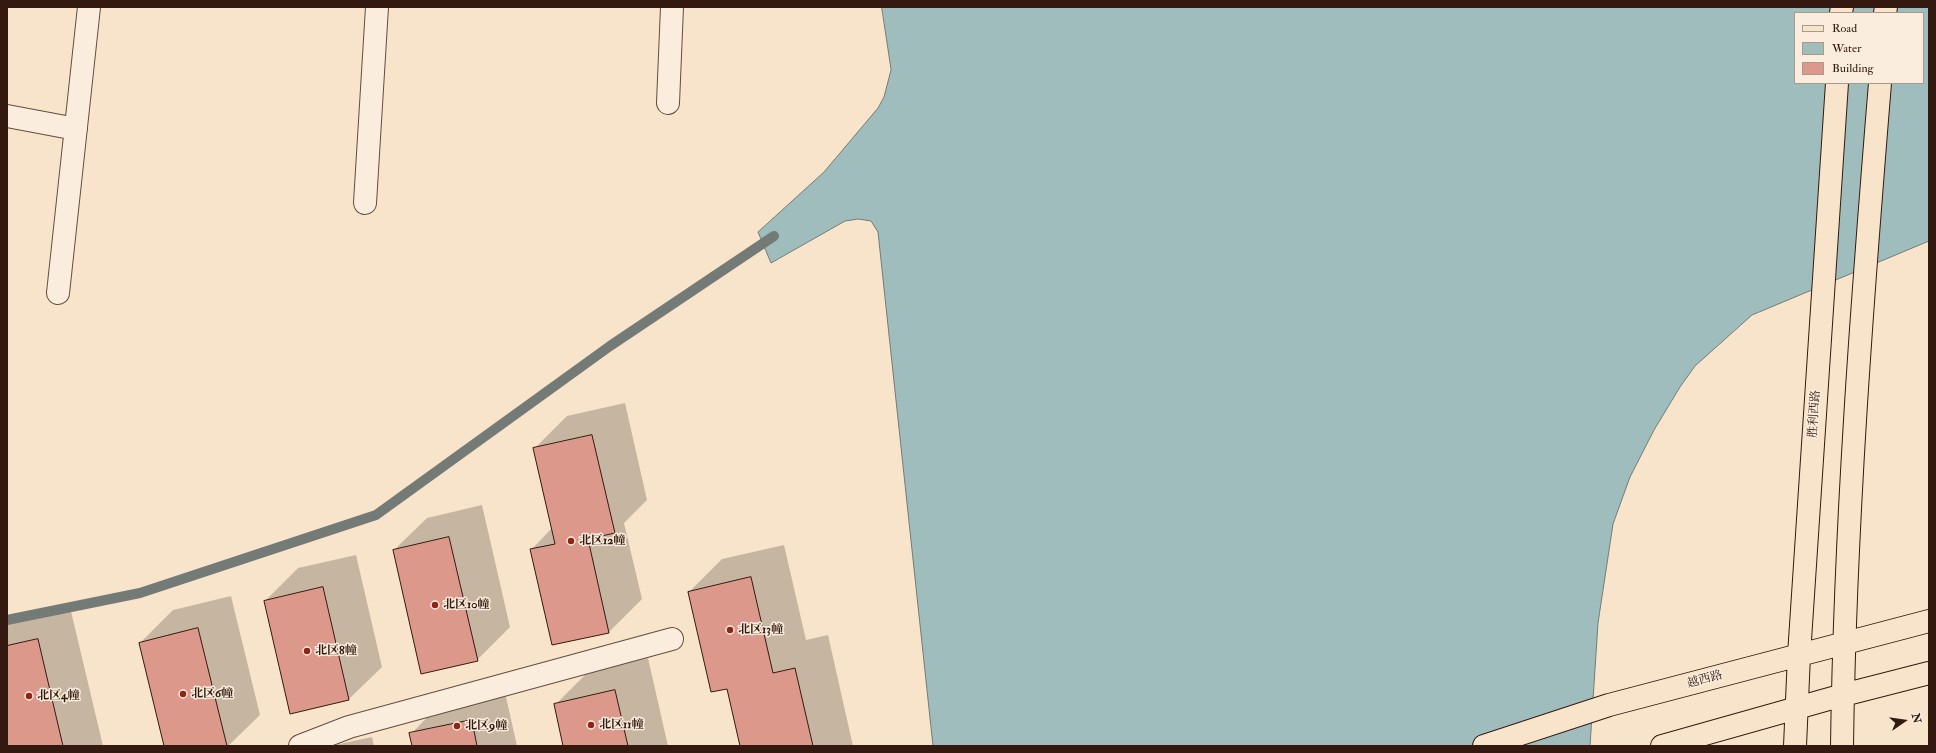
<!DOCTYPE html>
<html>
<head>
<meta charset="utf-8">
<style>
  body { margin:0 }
  #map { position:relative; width:1936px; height:753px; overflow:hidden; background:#f8e4ca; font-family:"IM FELL Double Pica",serif }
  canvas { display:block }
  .frame { position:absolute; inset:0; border:8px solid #33190f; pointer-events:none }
  .legend { position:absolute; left:1794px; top:12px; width:130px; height:72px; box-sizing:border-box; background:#faeddd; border:1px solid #aa988b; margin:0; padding:5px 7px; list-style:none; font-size:12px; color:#33190f }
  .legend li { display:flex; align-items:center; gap:8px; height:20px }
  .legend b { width:20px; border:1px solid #aa988b }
  .north { position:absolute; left:1884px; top:701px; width:40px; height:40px; -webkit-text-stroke:3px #faeddd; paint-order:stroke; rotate:77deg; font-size:11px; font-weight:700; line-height:16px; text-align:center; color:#33190f }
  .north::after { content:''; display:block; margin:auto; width:14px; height:18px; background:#33190f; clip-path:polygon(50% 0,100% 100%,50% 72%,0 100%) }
</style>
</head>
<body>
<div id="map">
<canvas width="1936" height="753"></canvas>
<div class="frame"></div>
<ul class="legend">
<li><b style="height:5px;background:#f8e4ca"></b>Road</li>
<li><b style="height:11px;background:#9fbdbd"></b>Water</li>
<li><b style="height:11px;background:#dd988c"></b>Building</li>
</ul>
<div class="north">N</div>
</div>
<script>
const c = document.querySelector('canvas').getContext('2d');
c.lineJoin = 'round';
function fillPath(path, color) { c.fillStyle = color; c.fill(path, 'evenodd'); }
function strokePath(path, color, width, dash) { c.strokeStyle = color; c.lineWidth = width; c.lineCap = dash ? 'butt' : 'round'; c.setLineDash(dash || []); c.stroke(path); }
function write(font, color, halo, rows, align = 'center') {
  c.font = font + ' "IM FELL Double Pica","Noto Serif SC",serif'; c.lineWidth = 3; c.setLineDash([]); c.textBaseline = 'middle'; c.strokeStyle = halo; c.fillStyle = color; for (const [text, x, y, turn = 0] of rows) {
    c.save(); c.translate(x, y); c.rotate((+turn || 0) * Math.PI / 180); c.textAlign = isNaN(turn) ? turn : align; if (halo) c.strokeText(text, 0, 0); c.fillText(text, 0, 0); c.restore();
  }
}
const water = new Path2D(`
  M882 7H1929V241L1752 315 1695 366 1680 387 1654 430 1630 477 1613 524 1598 623 1590 746H933L878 232 871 221 858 219 845 221 771 263 758 232 824 172 878 108 884 97 891 70ZM1795 13H1923V83H1795Z`);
fillPath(water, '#9fbdbd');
strokePath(water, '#747b77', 1);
fillPath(new Path2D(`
  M625 403 647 500 624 523 642 599 609 632 553 644 531 550 552 528 534 449 567 416Z
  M482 505 510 627 477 660 394 550 427 518Z
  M784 545 806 640 828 635 853 746H741L728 687 689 592 722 559Z
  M356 555 382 667 349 699 265 601 298 568Z
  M231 596 260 715 228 746H165L140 643 173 610Z
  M70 607 103 746H7V624L10 621Z
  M648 658 668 746H565L555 705 588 672Z
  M504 688 517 746H413L411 734 443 701Z
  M372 737 374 746H330Z`), '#0003');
strokePath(new Path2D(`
  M7 620 140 593 376 515 610 346 774 236`), '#747b77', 10);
const building = new Path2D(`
  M592 435 615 533 588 539 609 633 552 645 530 549 555 544 533 448Z
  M449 537 478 661 421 674 393 550Z
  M751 577 773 673 795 668 813 746H740L727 689 711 692 688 592Z
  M323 587 349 700 290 714 264 601Z
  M198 628 227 746H164L139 643Z
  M38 639 63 746H7V646Z
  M615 690 628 746H563L554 704Z
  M472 720 477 746H412L409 733Z`);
fillPath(building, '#dd988c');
strokePath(building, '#33190f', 1);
const minor = new Path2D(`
  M668 103 672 7
  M7 116 76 129
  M365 203 377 7
  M58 293 89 7
  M300 746 349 727 672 639`);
const major = new Path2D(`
  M1841 13 1842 7
  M1885 13 1886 7
  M1484 746 1609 705 1929 621
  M1662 746 1843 695 1929 673
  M1795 746 1799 655 1837 83
  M1842 746C1845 525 1862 303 1880 83`);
strokePath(minor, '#644c3e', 24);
strokePath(major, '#33190f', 24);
strokePath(minor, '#faeddd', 22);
strokePath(major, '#f8e4ca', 22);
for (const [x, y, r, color] of [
  [571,541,4,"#8f2418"],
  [435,605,4,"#8f2418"],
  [730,630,4,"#8f2418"],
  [307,651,4,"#8f2418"],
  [183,694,4,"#8f2418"],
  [29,696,4,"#8f2418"],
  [591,725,4,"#8f2418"],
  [457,726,4,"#8f2418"]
]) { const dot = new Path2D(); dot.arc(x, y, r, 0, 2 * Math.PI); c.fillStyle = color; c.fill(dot); strokePath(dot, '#faeddd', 1.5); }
write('12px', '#33190f', '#faeddd', [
  ["胜利西路",1815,414,-86],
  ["越西路",1705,680,-15]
]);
write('bold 12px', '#33190f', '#faeddd', [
  ["北区12幢",579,541],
  ["北区10幢",443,605],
  ["北区13幢",738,630],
  ["北区8幢",315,651],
  ["北区6幢",191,694],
  ["北区4幢",37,696],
  ["北区11幢",599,725],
  ["北区9幢",465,726]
], 'left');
</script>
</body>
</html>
